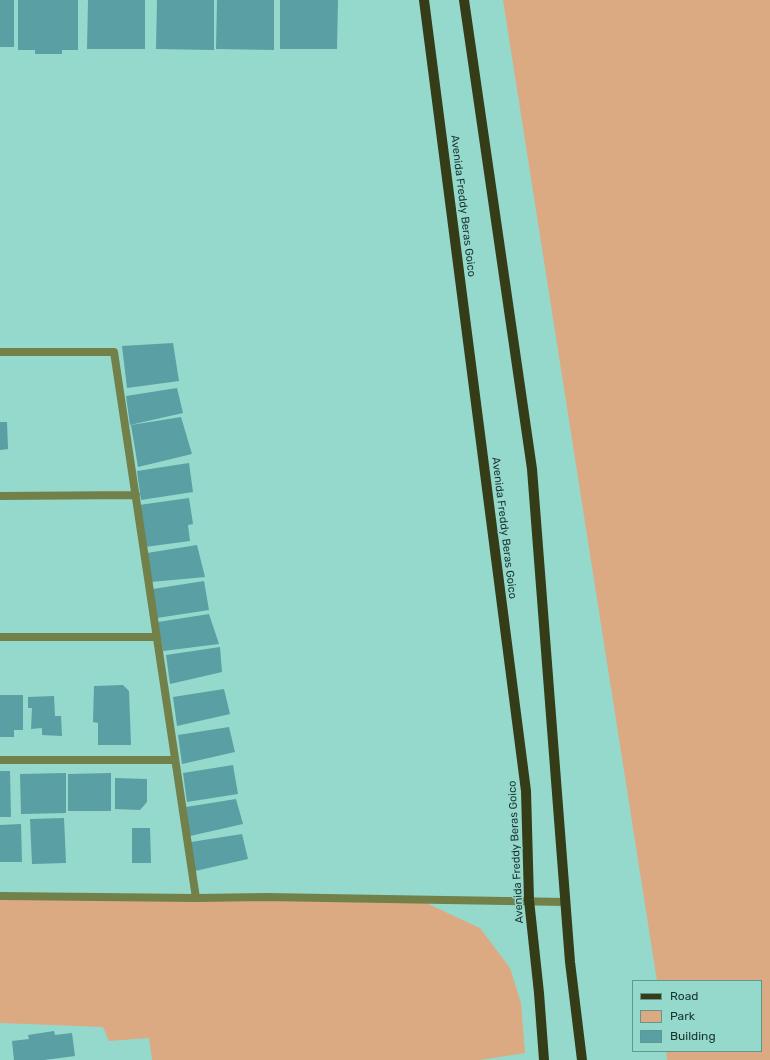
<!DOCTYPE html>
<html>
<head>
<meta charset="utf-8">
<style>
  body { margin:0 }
  #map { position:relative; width:770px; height:1060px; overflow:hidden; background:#95d9cc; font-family:Rubik,sans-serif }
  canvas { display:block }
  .legend { position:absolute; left:632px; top:980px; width:130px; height:72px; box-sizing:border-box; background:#95d9cc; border:1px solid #63978d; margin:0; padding:5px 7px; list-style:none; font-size:12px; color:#17332e }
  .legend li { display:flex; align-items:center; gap:8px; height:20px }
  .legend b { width:20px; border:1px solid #63978d }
</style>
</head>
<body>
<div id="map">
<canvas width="770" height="1060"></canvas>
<ul class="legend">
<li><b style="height:5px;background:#343d18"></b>Road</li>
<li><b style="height:11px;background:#dbaa82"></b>Park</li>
<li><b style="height:11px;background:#599fa3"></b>Building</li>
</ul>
</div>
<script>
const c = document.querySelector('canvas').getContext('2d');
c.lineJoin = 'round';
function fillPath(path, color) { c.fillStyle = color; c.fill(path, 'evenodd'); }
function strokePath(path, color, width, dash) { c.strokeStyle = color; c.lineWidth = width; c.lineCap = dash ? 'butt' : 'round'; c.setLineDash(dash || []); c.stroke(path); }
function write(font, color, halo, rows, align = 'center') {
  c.font = font + ' Rubik,sans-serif'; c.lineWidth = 3; c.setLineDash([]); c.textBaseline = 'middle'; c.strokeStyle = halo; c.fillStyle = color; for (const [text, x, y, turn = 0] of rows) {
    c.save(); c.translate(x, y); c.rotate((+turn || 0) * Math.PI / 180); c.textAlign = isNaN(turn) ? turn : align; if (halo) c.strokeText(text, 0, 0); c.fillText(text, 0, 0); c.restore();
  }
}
fillPath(new Path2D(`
  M503 0H770V1060H667L666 1051H761V981H657Z
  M0 900H347L426 903 480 928 510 968 521 1003 525 1053 480 1060H152L149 1038 109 1041 103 1027 0 1023Z`), '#dbaa82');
fillPath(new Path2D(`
  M0 0H14V47H0Z
  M18 0H78V50H62V54H35V50H18Z
  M88 0H145V49H87Z
  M157 0H214V50L156 49Z
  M217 0H274V50L216 49Z
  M280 0H338L337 49H280Z
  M173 343 179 381 127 388 122 346Z
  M177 388 183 413 130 425 126 396Z
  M181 417 192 454 138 467 131 425Z
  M0 422H7L8 449 0 450Z
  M189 463 193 492 141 500 137 471Z
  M189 498 193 524 188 525 190 541 145 547 139 505Z
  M197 545 205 577 151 582 147 553Z
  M204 581 209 610 157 618 153 589Z
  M209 614 219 644 163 651 158 622Z
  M220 647 222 672 170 684 166 655Z
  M123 685 129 691 131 745H98V723L93 722 94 686Z
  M224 689 230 714 177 726 173 697Z
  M0 695H23V730H14V737H0Z
  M54 696 55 716H61L62 736 42 735V728L31 729 32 708H28V697Z
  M229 727 235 752 182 764 178 735Z
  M233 765 238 794 187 802 183 773Z
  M0 771H10L11 817H0Z
  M66 773V813L21 814 20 774Z
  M111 773V811H68V774Z
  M115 778 147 779V802L140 810 115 809Z
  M236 799 243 824 190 836 186 807Z
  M64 818 66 863 32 864 30 819Z
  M21 824 22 862H0V825Z
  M132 828H150L151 863H132Z
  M242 834 248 859 195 871 191 842Z
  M54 1031 55 1035 72 1033 75 1056 44 1060H14L12 1041 29 1039 28 1035Z`), '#599fa3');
strokePath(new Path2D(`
  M0 352H114L196 898
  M0 496 136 495
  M0 637H156
  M0 760H175
  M0 896 196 898 266 897 566 902`), '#72804a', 8);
strokePath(new Path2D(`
  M424 0 526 791 529 900 539 993 544 1060
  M464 0 532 469 570 962 582 1060`), '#343d18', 10);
write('11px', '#17332e', '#95d9cc', [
  ["Avenida Freddy Beras Goico",463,206,83],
  ["Avenida Freddy Beras Goico",504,528,83],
  ["Avenida Freddy Beras Goico",516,852,-93]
]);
</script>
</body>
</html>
